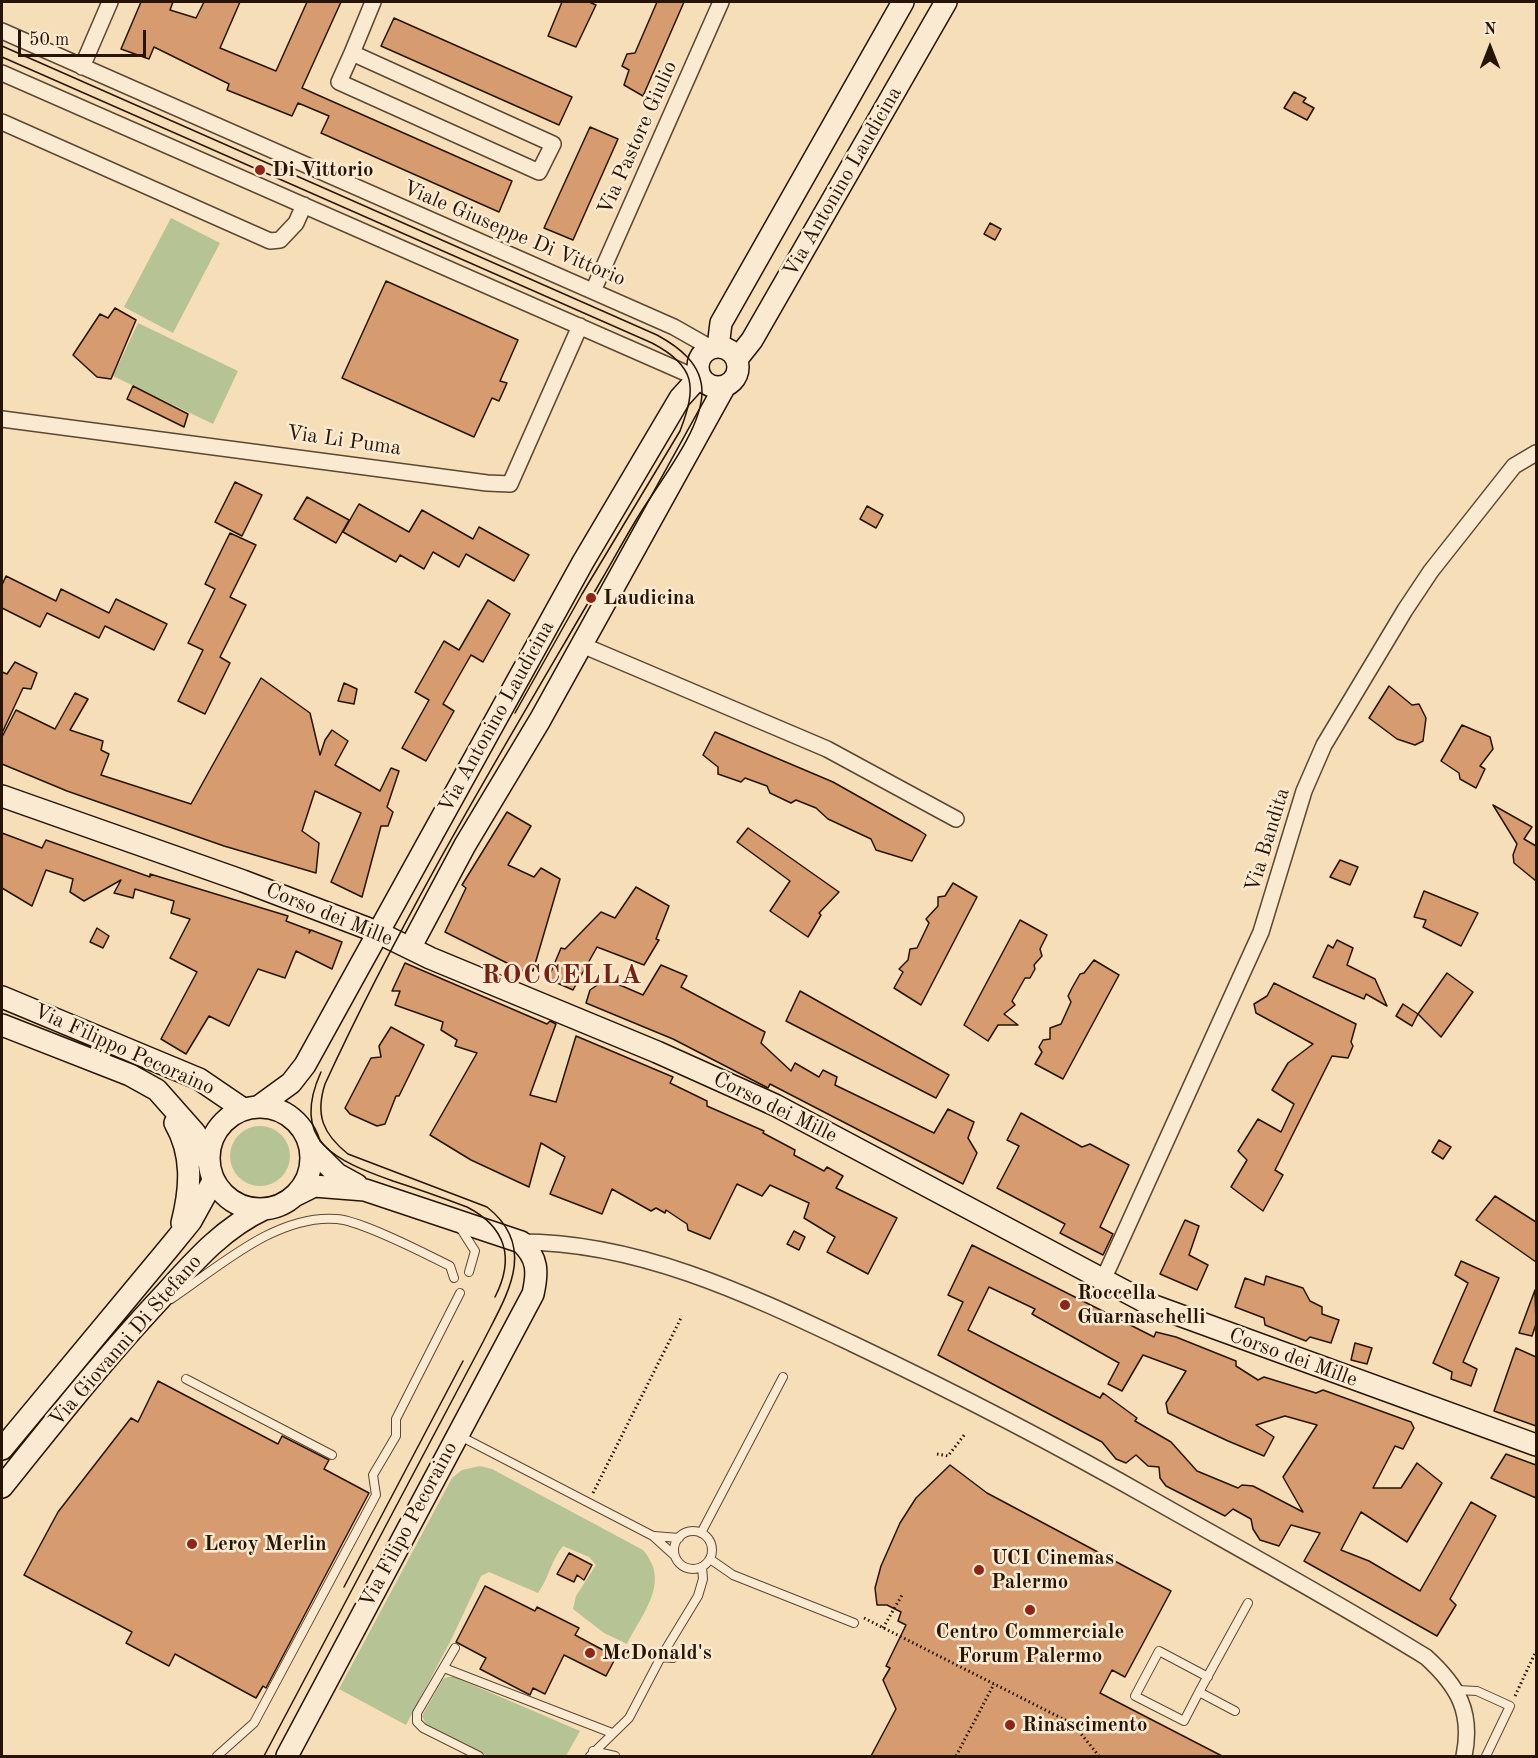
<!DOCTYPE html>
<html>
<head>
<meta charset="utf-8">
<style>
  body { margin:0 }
  #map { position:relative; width:1538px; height:1758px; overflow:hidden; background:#f6dfb8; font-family:"Old Standard TT",serif }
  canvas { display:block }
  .frame { position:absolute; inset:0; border:3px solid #271405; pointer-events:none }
  .north { position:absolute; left:1460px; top:18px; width:60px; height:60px; -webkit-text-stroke:4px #f9ead1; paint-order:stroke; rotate:0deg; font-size:16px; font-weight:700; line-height:24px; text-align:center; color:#271405 }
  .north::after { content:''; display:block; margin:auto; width:21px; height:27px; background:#271405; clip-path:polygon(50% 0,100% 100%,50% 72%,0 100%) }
  .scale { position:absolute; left:18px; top:30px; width:128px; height:27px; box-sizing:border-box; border:3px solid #271405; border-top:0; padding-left:8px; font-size:18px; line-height:21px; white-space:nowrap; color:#271405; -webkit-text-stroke:4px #f9ead1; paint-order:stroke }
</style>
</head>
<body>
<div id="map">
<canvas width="1538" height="1758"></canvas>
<div class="frame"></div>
<div class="north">N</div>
<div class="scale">50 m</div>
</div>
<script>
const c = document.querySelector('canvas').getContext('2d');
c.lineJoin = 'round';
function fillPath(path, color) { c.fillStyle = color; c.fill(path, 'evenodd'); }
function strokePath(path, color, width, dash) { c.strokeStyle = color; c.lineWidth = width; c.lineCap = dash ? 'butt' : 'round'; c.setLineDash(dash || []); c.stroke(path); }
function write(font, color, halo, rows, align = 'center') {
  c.font = font + ' "Old Standard TT",serif'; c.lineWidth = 5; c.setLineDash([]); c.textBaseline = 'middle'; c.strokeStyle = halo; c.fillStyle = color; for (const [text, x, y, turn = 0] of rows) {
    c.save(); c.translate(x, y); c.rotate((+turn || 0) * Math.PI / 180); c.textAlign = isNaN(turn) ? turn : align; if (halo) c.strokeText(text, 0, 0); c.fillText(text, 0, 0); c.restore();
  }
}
fillPath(new Path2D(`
  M171 218 220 243 173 333 124 307Z
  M138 323 238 371 213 424 113 376Z
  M230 1156a30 30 0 1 1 60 0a30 30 0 1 1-60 0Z
  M480 1466 492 1469 643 1550C671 1582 643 1612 627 1644L604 1633 573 1609 576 1596 596 1565 589 1557 563 1546C551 1560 549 1578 538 1593L489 1572 481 1576 452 1638 406 1725 339 1689 452 1478 462 1470Z
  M448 1677H454L580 1731 566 1756H487L426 1724 422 1716 443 1679Z`), '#b6c394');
const building = new Path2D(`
  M141 2H173L170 10 196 18 204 2H240L220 48 276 71 307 2H341L302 88 512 181 499 212 321 133 329 116 298 103 292 116 227 90 229 84 154 47 149 59 121 49Z
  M562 2H589L596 5 576 47 548 36Z
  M657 2H684L643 96 624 85 629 70 622 66 627 54 635 53Z
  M394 18 572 97 559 125 381 46Z
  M1294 92 1306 98 1303 102 1314 108 1307 120 1284 108Z
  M590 127 618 139 573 240 544 228Z
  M990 223 1001 229 995 240 984 234Z
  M386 281 518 340 500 381 507 383 499 401 492 398 474 437 342 378Z
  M115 308 136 320 111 379 97 377 73 355 100 314 108 318Z
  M133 386 188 414 184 427 127 399Z
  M235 482 262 495 242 536 215 522Z
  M307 497 349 520 336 543 294 519Z
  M359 504 409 532 422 510 473 539 479 527 529 555 514 581 466 554 459 567 433 552 424 569 400 555 396 562 343 532Z
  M867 506 883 515 876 528 860 519Z
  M230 533 256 545 230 597 246 605 220 657 230 663 205 714 178 701 203 650 188 643 215 589 205 584Z
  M6 576 56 601 61 589 109 613 116 599 167 624 154 650 105 626 99 638 47 613 40 627 2 608V585Z
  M488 600 510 614 483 662 471 655 443 704 454 711 426 761 402 748 429 700 415 692 444 641 459 650Z
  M15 662 37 673 31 689 23 688 2 733V672L7 674Z
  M261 678 310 713 320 755 325 740 332 730 348 741 335 765 380 791 391 768 399 771 387 807 393 812 388 826H381L362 897 331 882 361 813 315 791 302 831 319 843 316 873 224 846 67 791 2 764V737L16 710 55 729 75 693 88 699 70 730 103 741 101 750 109 754 101 775 191 804Z
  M344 683 357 689 354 704 338 701Z
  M1389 686 1412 705 1419 704 1426 718 1423 741 1415 745 1397 739 1369 718Z
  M1462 725 1490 737 1493 749 1480 766 1485 769 1476 788 1460 779 1459 773 1441 761Z
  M715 732 833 782 920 831 926 835 912 861 876 850 871 839 828 819 816 808 796 800 791 803 770 793 767 786 745 778 741 782 718 774V767L703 755Z
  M1493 805 1532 827 1524 839 1536 846V881L1514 863 1513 855 1517 844Z
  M507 812 531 826 508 865 534 877 541 868 560 879 533 971 526 967 523 971 445 932 466 888 462 885Z
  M748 828 839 892 819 913 821 915 808 937 770 911 790 881 737 842Z
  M2 833 42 848 46 840 150 877V874L288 916 286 921 310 930 309 933 311 930 342 942 332 969 296 951 285 978 258 969 229 1026 209 1016 186 1054 161 1039 197 972 170 958 190 919 171 913 174 901 135 889 133 898 114 893 121 880 84 901 70 892 73 879 46 870 32 906 2 888Z
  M1340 860 1358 867 1350 885 1330 877Z
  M953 883 977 897 921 1005 894 988 903 972 899 969 908 960 910 949 917 948 929 923 926 919 938 906V897L945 896Z
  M636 887 669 906 656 939 659 940 644 965 597 947 573 990 548 979 561 948 565 949 601 912 615 918Z
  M1424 891 1478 913 1461 946 1423 927 1426 920 1414 917Z
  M1020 920 1047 935 1040 949 1042 956 1034 965 1035 969 1030 978H1025L1012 1001 1015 1005 1004 1014 1018 1025H998L988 1041 964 1025Z
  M97 928 109 936 103 948 90 942Z
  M1337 940 1353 948 1347 965 1375 979 1387 1006 1366 994 1364 999 1313 977 1328 945 1333 948Z
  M1094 960 1119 975 1063 1079 1035 1064 1042 1052 1039 1047 1043 1040 1050 1039V1028L1061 1024 1071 1002 1068 996 1072 988 1080 974 1084 973Z
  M405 963 547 1024 550 1021 556 1024 530 1095 556 1102 576 1036 673 1077 670 1083 707 1101V1106L764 1131 763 1133 795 1150 794 1155 824 1171 827 1167 843 1176 836 1188 897 1218 868 1274 827 1252 835 1237 804 1218 809 1203 770 1185 762 1196 737 1184 710 1239 688 1230 687 1224 666 1210 665 1213 656 1208 651 1211 612 1189 602 1214 550 1194 565 1157 541 1143 529 1187 471 1160 430 1135 477 1053 455 1046 457 1040 441 1030 443 1022 395 1005 400 991H392Z
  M661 965 687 976 681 987 765 1032 761 1043 791 1071 795 1063 819 1077 823 1070 837 1077 835 1085 934 1133 948 1109 974 1122 968 1138 977 1153 963 1184 770 1084 768 1088 673 1039 586 1003 590 990 606 979 643 995Z
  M1447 973 1473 992 1441 1037 1418 1014 1412 1026 1396 1016 1403 1004 1418 1014Z
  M1274 983 1356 1024 1351 1042 1353 1046 1348 1058 1332 1056 1275 1170 1283 1175 1263 1211 1231 1187 1247 1160 1238 1151 1258 1119 1281 1132 1294 1104 1272 1090 1288 1063 1313 1044 1256 1013 1254 1004 1267 996Z
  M800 991 949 1075 936 1098 786 1021Z
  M391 1027 424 1045 399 1096H396L385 1124 377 1126 350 1114 345 1108 371 1058 381 1057 379 1046Z
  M1021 1113 1082 1147 1090 1144 1129 1165 1100 1227 1113 1234 1103 1255 1060 1233 1065 1224 997 1188 1019 1146 1007 1140Z
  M1439 1140 1451 1147 1443 1159 1432 1152Z
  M1495 1196 1536 1222V1262L1476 1220Z
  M1185 1220 1199 1226 1189 1255 1208 1265 1197 1290 1160 1274Z
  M794 1231 805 1237 799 1250 787 1244Z
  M972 1245 1154 1337 1156 1332 1176 1337 1236 1361V1366L1258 1380 1264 1377 1316 1393 1323 1390 1411 1422 1414 1428 1403 1449 1395 1446 1373 1488H1401L1417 1463 1442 1483 1407 1542 1361 1512 1341 1550 1369 1561 1420 1591 1471 1502 1496 1516 1450 1599 1456 1605 1437 1636 1304 1561 1320 1533 1291 1525 1279 1546 1260 1540 1253 1529 1251 1519 1233 1509 1225 1516 1166 1486 1160 1478 1159 1467 1148 1466 1136 1455 1126 1463 1116 1459 1102 1442 938 1355 963 1302 948 1295ZM989 1287 1035 1309 1032 1314 1119 1363 1108 1384 1122 1391 1143 1355 1186 1371 1166 1403 1168 1413 1228 1441 1264 1456 1274 1437 1256 1425 1285 1416 1317 1425 1283 1477 1303 1512 1253 1486 1242 1485 1238 1488 1197 1471 1171 1442 1135 1421 1137 1418 1103 1393 1100 1398 968 1330Z
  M1461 1261 1499 1278 1463 1362 1477 1369 1471 1386 1451 1379 1452 1372 1433 1363 1468 1283 1455 1275Z
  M1266 1276 1303 1288 1310 1301 1322 1307V1314L1339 1320 1331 1343 1310 1337 1306 1341 1265 1325 1264 1318 1235 1307 1245 1278 1264 1285Z
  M1535 1290 1536 1324 1532 1336 1519 1333Z
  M1355 1343 1372 1348 1367 1364 1351 1360Z
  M1516 1348 1536 1357V1426L1494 1411Z
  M158 1381 278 1444 282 1436 329 1460 324 1469 369 1493 266 1688 263 1686 256 1698 175 1654 169 1666 126 1643 132 1632 24 1575 58 1512 131 1418 138 1422Z
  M1506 1454 1536 1465V1498L1491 1478Z
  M950 1465 987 1493 1171 1591 1125 1677 1112 1670 1100 1693 1222 1756H871L896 1709 883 1680 890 1668 886 1666 906 1625 898 1621 901 1612 887 1605H877L875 1588 881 1566 900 1523 916 1498Z
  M569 1553 592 1565 584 1580 577 1575 574 1582 557 1574Z
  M485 1586 535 1611 537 1607 579 1628 575 1635 616 1657 606 1676 564 1655 545 1694 533 1688 530 1695 480 1669 486 1658 456 1642Z`);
fillPath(building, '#d69c70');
strokePath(building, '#271405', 1.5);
const lane = new Path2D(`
  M461 1229 475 1251 469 1272
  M171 1299C219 1267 276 1214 337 1219 362 1221 426 1254 450 1266L454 1278
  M186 1379 332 1455
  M458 1435 653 1536 675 1556
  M674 1550a19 19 0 1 1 38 0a19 19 0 1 1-38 0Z
  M701 1533 783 1377
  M654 1536 679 1538
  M710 1559 733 1575 854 1623
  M455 1648 417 1713V1722L423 1728 479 1756
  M661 1657 673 1658
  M444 1668 612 1733
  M1457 1690 1477 1691 1510 1706 1486 1756
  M1199 1692 1184 1721 1135 1696 1159 1651 1208 1677
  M1235 1711 1199 1692 1248 1603
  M593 1751 615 1756
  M217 1756 254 1723 376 1495 373 1475 396 1436V1419L460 1293
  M590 1756 629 1718 661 1657 698 1596 703 1579 702 1567`);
const street = new Path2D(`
  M2 31 674 327 711 348
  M352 53 553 144 539 172 339 82Z
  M352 53 373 2
  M82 67 110 2
  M2 73 688 374 699 373
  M2 122 270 241 280 240 296 223 304 205
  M593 291 721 2
  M2 419 487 483 510 484 580 326
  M582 645 827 749 956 819
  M521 1242C638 1242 747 1294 851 1343 954 1392 1055 1444 1155 1501 1245 1552 1337 1602 1426 1657 1458 1686 1473 1712 1464 1756
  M1103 1280 1261 932 1304 791 1324 745 1405 610 1431 571 1514 466 1536 453`);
const secondary = new Path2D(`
  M698 367a20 20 0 1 1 40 0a20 20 0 1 1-40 0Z
  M718 347 721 323 903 2
  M737 359 752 340 946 2
  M2 796 243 881 377 932 430 958 657 1052 775 1105 1149 1304 1536 1445
  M410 948 465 845 540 720 725 386
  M2 997 199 1079 243 1109
  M2 1025 130 1075 157 1090 195 1133 208 1161
  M258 1107 291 1083 305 1065 583 562 680 398 700 376
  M209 1158a51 51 0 1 1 102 0a51 51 0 1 1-102 0Z
  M175 1123C193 1154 191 1188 182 1223
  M310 1147 337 1174 357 1185
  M2 1449 169 1248 191 1221 213 1181
  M2 1487C53 1423 105 1358 161 1298 192 1264 221 1229 264 1209
  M287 1756 533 1294C538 1272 538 1258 521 1242L365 1190 314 1186 294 1196`);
strokePath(lane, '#5b4732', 10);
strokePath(street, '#5b4732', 18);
strokePath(secondary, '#271405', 24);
strokePath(new Path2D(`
  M937 1454 948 1456 965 1434
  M593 1493 682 1316
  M864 1618 1073 1724 1099 1756
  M883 1628 902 1595
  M1515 1696 1536 1651
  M956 1756 994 1684`), '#271405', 3, [1.5, 3]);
strokePath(lane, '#f9ead1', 8);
strokePath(street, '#f9ead1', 15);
strokePath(secondary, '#f9ead1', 21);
strokePath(new Path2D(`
  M2 46 657 335C679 347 702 364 702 392 702 429 660 481 641 512 627 534 615 557 602 579 506 744 405 910 325 1084 315 1115 323 1134 348 1154L487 1207C539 1248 506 1296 483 1342L264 1756
  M2 57 652 343C696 366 697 387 680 431L582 594 515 713
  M321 1072C289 1142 337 1161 393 1181 418 1189 443 1198 467 1207 506 1227 515 1258 495 1297
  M344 1587 463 1361`), '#271405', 1.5);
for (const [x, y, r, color] of [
  [260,170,6,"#8f2418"],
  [591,598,6,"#8f2418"],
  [1065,1305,6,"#8f2418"],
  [192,1544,6,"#8f2418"],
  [979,1570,6,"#8f2418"],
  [1030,1610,6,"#8f2418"],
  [590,1653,6,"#8f2418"],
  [1010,1725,6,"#8f2418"]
]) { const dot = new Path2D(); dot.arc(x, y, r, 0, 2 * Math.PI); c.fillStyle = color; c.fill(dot); strokePath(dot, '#f9ead1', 2); }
write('21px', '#271405', '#f9ead1', [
  ["Via Pastore Giulio",638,138,-66],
  ["Via Antonino Laudicina",843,182,-60],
  ["Viale Giuseppe Di Vittorio",514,234,23],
  ["Via Li Puma",344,441,8],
  ["Via Antonino Laudicina",497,717,-61],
  ["Via Bandita",1268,840,-73],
  ["Corso dei Mille",329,915,22],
  ["Via Filippo Pecoraino",124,1050,24],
  ["Corso dei Mille",775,1108,26],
  ["Via Giovanni Di Stefano",126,1341,-49],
  ["Corso dei Mille",1293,1358,20],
  ["Via Filipo Pecoraino",409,1525,-62]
]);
write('bold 21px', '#271405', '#f9ead1', [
  ["Di Vittorio",272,170],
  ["Laudicina",603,598],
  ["Roccella",1077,1293],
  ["Guarnaschelli",1077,1317],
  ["Leroy Merlin",204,1544],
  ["UCI Cinemas",991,1558],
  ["Palermo",991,1582],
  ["Centro Commerciale",1030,1632,"center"],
  ["Forum Palermo",1030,1656,"center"],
  ["McDonald's",602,1653],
  ["Rinascimento",1022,1725]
], 'left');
c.letterSpacing = '1.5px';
write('bold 27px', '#7a1f14', '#f9ead1', [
  ["ROCCELLA",562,976]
]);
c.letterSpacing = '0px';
</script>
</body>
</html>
